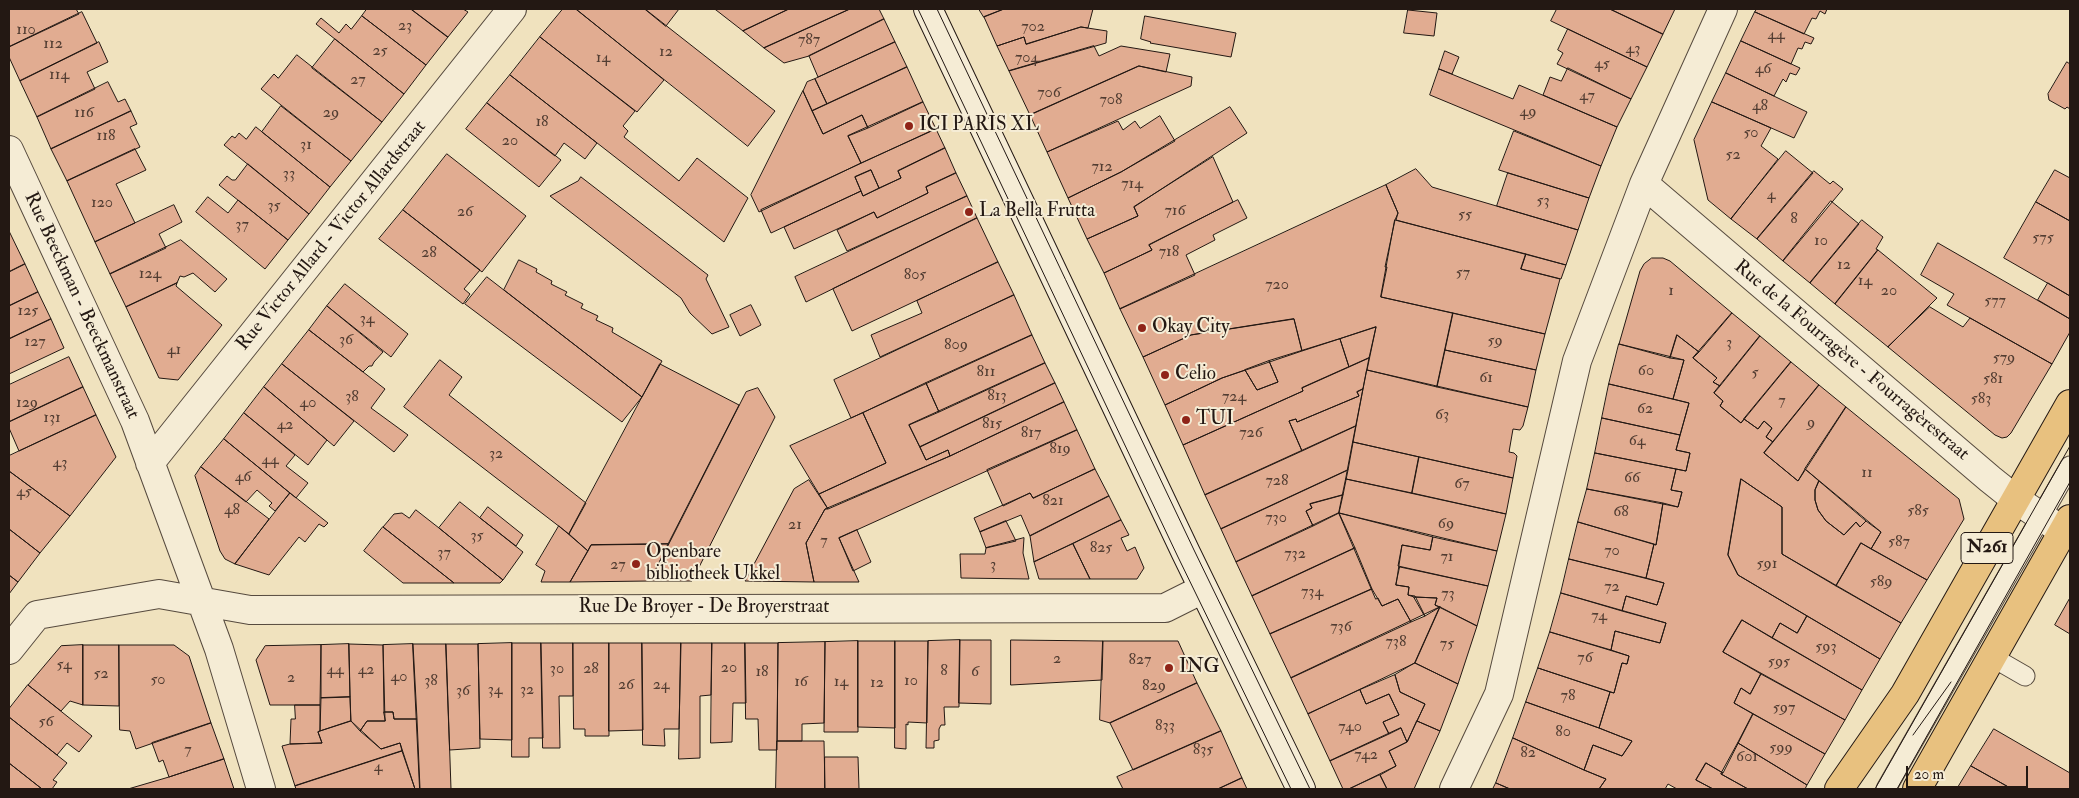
<!DOCTYPE html>
<html>
<head>
<meta charset="utf-8">
<style>
  body { margin:0 }
  #map { position:relative; width:2079px; height:798px; overflow:hidden; background:#f0e2be; font-family:"IM FELL Double Pica",serif }
  canvas { display:block }
  .frame { position:absolute; inset:0; border:10px solid #231813; pointer-events:none }
  .scale { position:absolute; left:1906px; top:766px; width:122px; height:22px; box-sizing:border-box; border:2px solid #231813; border-top:0; padding-left:6px; font-size:15px; line-height:18px; white-space:nowrap; color:#231813; -webkit-text-stroke:4px #f5ecd5; paint-order:stroke }
</style>
</head>
<body>
<div id="map">
<canvas width="2079" height="798"></canvas>
<div class="frame"></div>
<div class="scale">20 m</div>
</div>
<script>
const c = document.querySelector('canvas').getContext('2d');
c.lineJoin = 'round';
function fillPath(path, color) { c.fillStyle = color; c.fill(path, 'evenodd'); }
function strokePath(path, color, width, dash) { c.strokeStyle = color; c.lineWidth = width; c.lineCap = dash ? 'butt' : 'round'; c.setLineDash(dash || []); c.stroke(path); }
function write(font, color, halo, rows, align = 'center') {
  c.font = font + ' "IM FELL Double Pica",serif'; c.lineWidth = 4; c.setLineDash([]); c.textBaseline = 'middle'; c.strokeStyle = halo; c.fillStyle = color; for (const [text, x, y, turn = 0] of rows) {
    c.save(); c.translate(x, y); c.rotate((+turn || 0) * Math.PI / 180); c.textAlign = isNaN(turn) ? turn : align; if (halo) c.strokeText(text, 0, 0); c.fillText(text, 0, 0); c.restore();
  }
}
const building = new Path2D(`
  M9 9H76L79 14 9 47Z
  M367 9H411L448 37 426 65 362 16Z
  M411 9H463L468 12 448 37Z
  M563 9H576L664 80 637 112 540 37Z
  M576 9H645L775 111 748 146Z
  M645 9H679L666 26Z
  M717 9H789L743 31 716 10Z
  M789 9H850L764 48 743 31Z
  M850 9H879L884 19 809 56 784 63 764 48Z
  M979 9H1004L984 17Z
  M1004 9H1093L1088 28 1081 27 1026 44 1024 37 997 46 984 17Z
  M1557 9H1610L1663 34 1647 67 1551 21Z
  M1610 9H1675L1663 34Z
  M1757 9H1827L1825 14 1820 11 1816 19 1812 18 1804 34 1755 12Z
  M1408 10 1437 13 1434 36 1404 33Z
  M82 12 97 43 20 81 9 57V47Z
  M1755 12 1814 38 1811 44 1805 42 1802 49 1798 48 1791 64 1741 41Z
  M362 16 426 65 404 94 316 24 321 18 339 33 346 24 351 29Z
  M1145 16 1236 33 1231 57 1150 43 1151 42 1141 39Z
  M884 19 895 42 818 77 809 56Z
  M1081 27 1107 31 1106 43 1009 71 997 46 1024 37 1026 44Z
  M1568 29 1647 67 1631 99 1557 64 1563 53 1558 50Z
  M540 37 635 111 623 126 628 131 624 137 679 181 697 158 748 198 724 242 510 75Z
  M335 39 404 94 382 122 312 68Z
  M1741 41 1800 68 1796 75 1790 73 1786 82 1783 79 1774 96 1726 73Z
  M99 42 108 62 87 72 95 89 37 117 20 81Z
  M895 42 907 67 827 104 815 79Z
  M1094 46 1099 56 1121 46 1170 54 1166 72 1139 66 1030 115 1009 71Z
  M1445 51 1459 57 1452 74 1439 69Z
  M297 55 382 122 351 161 261 89 274 74 278 78Z
  M2067 62 2070 64V109L2067 107 2065 109 2049 100 2048 94Z
  M1139 66 1192 77 1191 86 1047 152 1030 115Z
  M907 67 923 102 868 128 862 115 823 134 812 111Z
  M1568 68 1631 99 1617 127 1543 95 1550 77 1561 81Z
  M1439 69 1513 99 1519 85 1617 127 1601 166 1430 95Z
  M1726 73 1807 112 1794 138 1712 102Z
  M510 75 597 143 585 159 564 143 555 156 487 103Z
  M815 79 827 104 812 111 803 91 807 82Z
  M108 82 118 102 125 99 131 111 51 149 37 117Z
  M803 91 823 134 862 115 868 128 848 136 861 163 759 212 751 195Z
  M923 102 936 129 861 163 848 136Z
  M1712 102 1771 128 1761 146 1778 159 1731 219 1708 200 1694 140Z
  M487 103 561 160 539 187 466 129Z
  M281 106 351 161 330 187 262 132Z
  M1230 107 1247 133 1134 207 1138 216 1087 239 1068 198 1121 172Z
  M131 111 137 124 130 127 140 147 67 181 51 149Z
  M1160 116 1175 141 1121 172 1068 198 1047 152 1118 121 1123 130 1135 121 1140 128Z
  M256 127 330 187 309 214 224 145 232 136 235 138 239 133 246 139Z
  M936 129 945 148 898 171 901 178 879 188 871 170 855 177 861 191 771 233 761 210Z
  M1514 131 1601 166 1589 198 1499 170Z
  M945 148 956 173 926 187 928 193 877 218 874 212 794 249 784 227 861 191 863 196 901 178 898 171Z
  M135 149 146 170 116 184 135 223 95 242 67 181Z
  M1786 151 1813 173 1757 239 1731 219Z
  M447 154 526 216 482 272 403 210Z
  M1213 157 1233 202 1149 245 1152 250 1104 273 1087 239 1138 216 1134 207Z
  M248 164 309 214 288 240 219 185 227 176 232 180H235Z
  M1416 169 1432 187 1578 230 1566 265 1396 220 1398 213 1386 185Z
  M871 170 879 188 863 196 855 177Z
  M2055 170 2070 178V221L2036 202Z
  M1814 171 1830 184 1833 181 1843 189 1783 261 1757 239Z
  M956 173 967 196 847 251 837 230 874 212 877 218 928 193 926 187Z
  M1508 173 1589 198 1578 230 1497 206Z
  M581 177 708 275 706 279 729 327 712 334 690 313 681 298 550 196 578 181Z
  M1386 185 1398 213 1395 220 1385 267H1387L1381 297 1453 313 1437 387 1367 370 1376 327 1302 351 1294 319 1191 335 1143 357 1120 309Z
  M967 196 977 218 806 302 795 277Z
  M208 197 228 213 238 200 288 240 265 269 196 212Z
  M1238 200 1247 218 1213 235 1215 240 1186 255 1195 275 1120 309 1104 273 1152 250 1149 245Z
  M1831 201 1859 224 1810 283 1783 261Z
  M2036 202 2070 221V296L2004 258Z
  M174 205 182 222 159 234 166 248 110 274 95 242Z
  M403 210 480 270 464 289 470 294 463 304 379 239Z
  M977 218 998 262 852 331 833 289Z
  M1395 220 1526 254 1521 269 1560 279 1545 334 1381 297Z
  M1862 220 1883 237 1876 249 1878 250 1835 304 1810 283Z
  M9 231 25 264 9 272Z
  M181 240 227 279 215 292 193 273 184 277 180 276 177 283 126 307 110 274Z
  M1938 243 2070 319V332L2052 364 1947 305 1954 294 1921 275Z
  M1878 250 1937 298 1888 347 1835 304Z
  M1526 254 1566 265 1561 279 1521 269Z
  M1652 258H1663L1670 261 1732 313 1699 352 1677 335 1670 358 1619 344 1640 271 1644 264Z
  M519 260 537 269 536 272 552 281 551 284 567 292 565 295 583 304 581 308 598 316 596 320 613 328 612 332 662 361 642 397 504 290Z
  M998 262 1014 295 880 357 871 335 922 313 917 301Z
  M25 264 38 292 9 306V272Z
  M487 277 642 397 622 422 465 304Z
  M177 283 176 286 222 325 178 380 159 378 126 307Z
  M2048 283 2070 296V319L2038 300Z
  M345 284 408 334 391 357 327 306Z
  M38 292 51 319 9 339V306Z
  M1014 295 1032 335 851 418 834 380Z
  M751 305 761 325 740 336 730 315Z
  M327 306 383 352 374 362 372 366H369L363 372 309 330Z
  M1930 307 1963 327 1970 318 2052 364 2011 433 2007 437 2002 438 1995 435 1888 347Z
  M1453 313 1545 334 1536 370 1445 350Z
  M1732 313 1760 336 1720 386 1713 382 1717 378 1693 358Z
  M51 319 64 348 9 374V339Z
  M1294 319 1302 351 1222 378 1165 405 1143 357 1191 335Z
  M1376 327 1369 358 1349 367 1340 339Z
  M309 330 385 389 371 408 408 435 394 452 282 364Z
  M1032 335 1045 363 939 412 926 383Z
  M1677 335 1699 352 1693 358 1717 378 1713 382 1720 386 1714 393 1723 401 1720 406 1741 423 1744 419 1758 429 1764 421 1772 428 1766 437 1773 442 1764 453 1798 481 1805 469 1819 481 1815 490V500L1818 510 1826 521 1844 535 1856 522 1860 527 1866 521 1881 532 1871 549 1861 543 1836 586 1782 554V507L1741 479 1728 555 1738 575 1807 616 1797 633 1780 623 1772 638 1742 620 1723 652 1761 674 1750 694 1741 688 1734 703 1753 714 1723 773 1706 763 1696 780 1713 789H1677L1668 784 1665 789H1599L1606 779 1584 770 1593 745 1622 756 1632 741 1599 728 1610 692 1614 693 1622 663 1627 664 1629 656 1611 650 1615 631 1660 643 1666 623 1622 611 1626 596 1657 605 1664 583 1646 578 1654 544 1656 545 1663 503 1678 507 1682 492 1671 490 1676 469 1686 471 1690 453 1676 450 1689 403 1673 399 1684 360 1670 358Z
  M1760 336 1791 362 1741 423 1720 406 1723 401 1714 393Z
  M1340 339 1349 367 1302 388 1303 391 1183 445 1165 405 1222 378 1245 370 1257 390 1278 382 1269 361Z
  M1619 344 1684 360 1673 399 1609 384Z
  M1445 350 1536 370 1528 407 1437 387Z
  M69 357 83 387 9 422V385Z
  M1369 358 1363 389 1357 392 1359 396 1297 422 1296 419 1289 421 1302 451 1205 495 1183 445 1303 391 1302 388Z
  M440 360 462 377 449 395 586 503 569 534 404 407Z
  M1269 361 1278 382 1257 390 1245 370Z
  M1791 362 1819 385 1773 442 1766 437 1772 428 1764 421 1758 429 1744 419Z
  M1045 363 1055 383 920 447 909 425Z
  M282 364 354 421 334 446 264 387Z
  M660 364 739 405 668 544 591 545 588 551 569 534Z
  M1367 370 1528 407 1523 426 1520 430 1513 429 1509 452 1514 453 1517 456 1513 478 1353 442Z
  M926 383 939 412 909 425 926 460 948 450 950 456 828 509 819 494 886 463 863 413Z
  M1055 383 1064 402 950 456 948 450 926 460 920 447Z
  M1609 384 1689 403 1680 435 1602 418Z
  M1819 385 1846 407 1798 481 1764 453Z
  M83 387 96 415 19 451 9 428V422Z
  M264 387 327 440 308 465 244 413Z
  M758 388 775 417 692 581H650L746 392Z
  M1363 389 1356 426 1302 451 1289 421 1296 419 1297 422 1359 396 1357 392Z
  M1064 402 1077 430 839 538 859 582H814L806 543 825 509 950 456Z
  M1846 407 1959 499 1964 519 1927 580 1871 549 1881 532 1805 469Z
  M244 413 295 455 286 466 308 483 296 498 224 439Z
  M863 413 886 463 819 494 790 446Z
  M96 415 116 457 70 516 9 471V456Z
  M1602 418 1680 435 1676 450 1690 453 1686 471 1595 453Z
  M1356 426 1348 470 1221 529 1205 495Z
  M1077 430 1095 469 1033 498 1030 493 1003 506 987 470Z
  M224 439 290 493 275 511 269 506 272 503 257 490 246 502 201 467Z
  M1353 442 1419 457 1412 493 1346 479Z
  M1595 453 1676 469 1671 490 1682 492 1678 507 1587 489Z
  M1419 457 1513 478 1506 514 1412 493Z
  M201 467 269 519 235 564 225 559 220 551 195 476Z
  M1095 469 1109 496 1030 536 1021 515 980 532 974 518 1030 493 1033 498Z
  M1348 470 1343 495 1310 504 1312 508 1306 511 1313 526 1236 562 1221 529Z
  M9 471 70 516 40 553 9 529Z
  M1346 479 1506 514 1497 551 1339 513Z
  M1741 479 1782 507V554L1901 623 1880 659 1738 575 1728 555Z
  M809 480 828 509H825L806 543 814 582 745 581 794 489Z
  M1819 481 1866 521 1860 527 1856 522 1844 535 1826 521 1818 510 1815 500V490Z
  M1587 489 1663 503 1656 545 1578 522Z
  M290 493 328 523 324 527 319 524 305 542 299 537 269 575 235 564Z
  M1343 495 1339 513 1313 526 1306 511 1312 508 1310 504Z
  M1109 496 1121 520 1034 562 1030 536Z
  M460 502 523 552 503 580 439 528Z
  M488 507 523 535 516 546 480 518Z
  M416 510 439 528 503 580 500 583H454L383 527 394 514 402 513 409 518Z
  M1339 513 1355 548 1252 596 1236 562Z
  M1339 513 1433 537 1430 550 1402 545 1396 585 1409 587 1408 595 1415 596 1425 616 1411 622 1398 599 1382 606 1378 598 1376 599Z
  M1121 520 1129 535 1121 538 1127 551 1135 547 1144 568 1137 579H1090L1073 544Z
  M1006 521 1016 541 986 548 980 532Z
  M1578 522 1654 544 1646 578 1569 559Z
  M559 526 588 551 570 582H541L545 571 536 565Z
  M383 527 454 583H403L364 551Z
  M9 529 40 553 18 582 9 575Z
  M857 530 871 562 853 571 839 538Z
  M1433 537 1497 551 1488 586 1398 566 1402 545 1430 550Z
  M1024 538 1023 553 1029 579 961 578 960 554H985L986 548Z
  M1861 543 1927 580 1901 623 1836 586Z
  M668 544 650 581 570 582 591 545Z
  M1073 544 1090 579H1039L1034 562Z
  M1355 548 1372 589 1270 634 1252 596Z
  M1569 559 1664 583 1657 605 1626 596 1622 611 1561 593Z
  M1400 567 1488 586 1477 626 1435 605 1437 598 1414 597 1408 595 1409 587 1396 585Z
  M9 575 18 582 9 594Z
  M1372 589 1382 606 1398 599 1411 622 1291 678 1270 634Z
  M1561 593 1666 623 1660 643 1615 631 1611 650 1550 632Z
  M1414 597 1437 598 1435 605 1440 607 1425 616Z
  M2070 598V634L2055 625Z
  M1440 607 1415 663 1308 714 1291 678Z
  M1440 607 1477 626 1458 684 1415 663Z
  M1807 616 1880 659 1862 690 1772 638 1780 623 1797 633Z
  M1742 620 1862 690 1845 720 1723 652Z
  M1550 632 1629 656 1627 664 1622 663 1614 693 1538 668Z
  M960 640H991V704L959 703Z
  M960 640 959 707H944L945 725H941L939 729V740L934 741V748H926L928 641Z
  M1011 640 1103 641 1102 680 1011 685Z
  M858 641H895V728L858 727Z
  M858 641V732H824L825 642Z
  M895 641H928L927 723 908 722V725L906 724V749L895 748Z
  M1103 641H1178L1197 683 1110 723 1100 720Z
  M825 642 824 723 802 724V741H777L778 643Z
  M512 643H541L543 738H529V757H512Z
  M512 643V740L480 739 478 644Z
  M541 643H573V696H559L560 748H543Z
  M573 643H609V736H585V729H574Z
  M609 643H642L643 730 609 731Z
  M642 643H681L679 729H664L665 746 643 745Z
  M681 643H712L711 695 700 696V758L679 759Z
  M712 643H745L746 703H733L732 742 711 743Z
  M745 643H778L777 750H759L758 719H746Z
  M349 644 383 645 385 721H367L360 731 351 721Z
  M349 644 350 697 321 698V645Z
  M413 644H446L451 789H420Z
  M413 644 417 719H394L393 712H384L383 645Z
  M446 644H478L480 748 450 750Z
  M83 645H119V706L83 705Z
  M83 645V705L70 701 61 711 28 685 61 646Z
  M119 645H174L189 656 211 723 136 749 130 731 120 730Z
  M321 645 320 705H270L256 660 265 646Z
  M1415 663 1458 684 1440 731 1417 721 1425 704 1400 692 1395 675Z
  M1538 668 1610 692 1599 728 1526 702Z
  M1761 674 1845 720 1825 754 1734 703 1741 688 1750 694Z
  M1395 675 1400 692 1425 704 1407 742 1401 728 1389 734 1383 722 1399 715 1389 694 1366 704 1360 690Z
  M1197 683 1221 731 1133 770 1110 723Z
  M28 685 92 736 79 752 67 743 57 755 9 717V709Z
  M1360 690 1366 704 1389 694 1399 715 1383 722 1389 734 1330 761 1308 714Z
  M350 697 351 721 320 731 321 698Z
  M1526 702 1599 728 1632 741 1622 756 1593 745 1584 770 1513 738Z
  M295 705H320V731L318 732 322 743 290 744 291 719H295Z
  M384 712H393L394 719H417L420 789H415L400 743 381 749 360 731 367 721H385Z
  M1753 714 1825 754 1807 785 1738 743Z
  M9 717 67 763 53 780 57 782 52 789H42L9 763Z
  M351 721 381 749 400 743 402 751 295 786 282 746 290 744 322 743 318 732Z
  M1417 721 1440 731 1414 789H1387L1380 775 1396 766 1389 751 1407 742Z
  M211 723 224 759 169 777 163 760 159 762 152 743Z
  M1401 728 1407 742 1389 751 1396 766 1349 789H1343L1330 761Z
  M1994 729 2070 773V789H2012L1971 766Z
  M1221 731 1242 778 1218 789H1123L1117 777Z
  M1513 738 1584 770 1606 779 1599 789H1510L1496 783Z
  M777 741H824L825 789H776Z
  M1738 743 1807 785 1805 789H1748L1721 774Z
  M402 751 415 789H296L295 786Z
  M825 757H858L859 789H825Z
  M224 759 234 789H128L169 777Z
  M9 763 42 789H9Z
  M1706 763 1723 773 1721 774 1748 789H1713L1696 780Z
  M1971 766 2012 789H1957Z
  M1380 775 1387 789H1349Z
  M1242 778 1247 789H1218Z
  M1496 783 1510 789H1493Z`);
fillPath(building, '#e1ac91');
strokePath(building, '#231813', 1);
const service = new Path2D(`
  M1992 657 2025 676
  M1886 789 2070 466`);
const minor = new Path2D(`
  M9 150 135 421 219 649 261 789
  M1644 184 1990 479 2015 499 2063 531
  M150 463 512 9
  M9 650 37 615 159 594 250 610 1165 608 1203 589
  M1454 789 1499 694 1577 361 1644 184 1723 9`);
const secondary = new Path2D(`
  M928 9 1186 553 1301 789`);
const primary = new Path2D(`
  M1839 789 1905 694 2070 404
  M1917 789 2070 519`);
strokePath(service, '#564a3e', 21);
strokePath(minor, '#564a3e', 30);
strokePath(secondary, '#231813', 30);
strokePath(primary, '#231813', 30);
strokePath(service, '#f5ecd5', 19);
strokePath(minor, '#f5ecd5', 28);
strokePath(secondary, '#f5ecd5', 28);
strokePath(primary, '#e8c17f', 28);
strokePath(new Path2D(`
  M918 9 1178 557 1291 789
  M937 9 1194 550 1310 789
  M1913 735 1951 682
  M1875 789 2070 446
  M1897 789 2070 482`), '#231813', 1);
for (const [x, y, r, color] of [
  [909,126,5,"#8f2418"],
  [969,212,5,"#8f2418"],
  [1142,328,5,"#8f2418"],
  [1165,375,5,"#8f2418"],
  [1186,420,5,"#8f2418"],
  [636,564,5,"#8f2418"],
  [1169,668,5,"#8f2418"]
]) { const dot = new Path2D(); dot.arc(x, y, r, 0, 2 * Math.PI); c.fillStyle = color; c.fill(dot); strokePath(dot, '#f5ecd5', 2); }
write('16px', '#523d32', null, [
  ["23",405,27],
  ["702",1033,28],
  ["110",26,31],
  ["44",1776,36],
  ["787",809,41],
  ["112",53,45],
  ["43",1633,50],
  ["25",380,52],
  ["12",666,53],
  ["14",603,59],
  ["704",1027,59],
  ["45",1602,65],
  ["46",1763,70],
  ["114",59,76],
  ["27",358,81],
  ["706",1049,94],
  ["47",1587,97],
  ["708",1111,101],
  ["48",1760,107],
  ["49",1528,113],
  ["116",84,114],
  ["29",331,114],
  ["18",542,123],
  ["50",1751,134],
  ["118",106,137],
  ["20",510,142],
  ["31",306,146],
  ["52",1733,156],
  ["712",1102,168],
  ["33",289,175],
  ["714",1132,185],
  ["4",1771,196],
  ["53",1543,202],
  ["120",102,204],
  ["35",274,207],
  ["716",1175,212],
  ["26",465,213],
  ["55",1465,216],
  ["8",1794,220],
  ["37",242,226],
  ["575",2043,239],
  ["10",1821,242],
  ["718",1169,253],
  ["28",429,254],
  ["12",1844,266],
  ["57",1463,274],
  ["124",150,275],
  ["805",915,276],
  ["14",1865,282],
  ["720",1277,286],
  ["1",1671,292],
  ["20",1889,292],
  ["577",1995,302],
  ["125",28,312],
  ["34",367,320],
  ["36",346,341],
  ["59",1495,342],
  ["127",35,343],
  ["3",1729,344],
  ["809",956,346],
  ["41",174,351],
  ["579",2004,359],
  ["60",1646,372],
  ["811",986,373],
  ["5",1755,374],
  ["61",1486,379],
  ["581",1993,380],
  ["813",997,397],
  ["38",352,398],
  ["724",1234,398],
  ["583",1981,400],
  ["7",1782,402],
  ["129",27,404],
  ["40",308,404],
  ["62",1645,410],
  ["63",1442,416],
  ["131",52,419],
  ["9",1811,424],
  ["815",992,425],
  ["42",285,426],
  ["817",1031,434],
  ["726",1251,434],
  ["64",1637,442],
  ["819",1060,450],
  ["32",496,455],
  ["44",270,461],
  ["43",60,464],
  ["11",1867,474],
  ["46",243,478],
  ["66",1632,479],
  ["728",1277,482],
  ["67",1462,485],
  ["45",24,493],
  ["821",1053,502],
  ["48",232,511],
  ["585",1918,512],
  ["68",1621,513],
  ["730",1276,519],
  ["69",1446,525],
  ["21",795,526],
  ["35",477,537],
  ["7",824,542],
  ["587",1899,543],
  ["825",1101,549],
  ["70",1612,552],
  ["37",444,554],
  ["732",1295,555],
  ["71",1447,558],
  ["591",1767,565],
  ["27",618,566],
  ["3",993,566],
  ["589",1881,583],
  ["72",1612,588],
  ["734",1312,593],
  ["73",1448,595],
  ["74",1599,617],
  ["736",1341,628],
  ["738",1396,643],
  ["75",1447,645],
  ["593",1826,648],
  ["76",1585,659],
  ["2",1057,660],
  ["827",1140,661],
  ["595",1779,663],
  ["54",64,666],
  ["20",729,669],
  ["30",557,670],
  ["28",591,670],
  ["44",335,671],
  ["42",366,671],
  ["8",944,672],
  ["18",762,673],
  ["6",975,673],
  ["52",101,675],
  ["40",399,678],
  ["2",291,679],
  ["50",158,681],
  ["38",431,682],
  ["10",911,682],
  ["16",801,683],
  ["14",841,683],
  ["12",877,684],
  ["26",626,686],
  ["24",661,686],
  ["829",1154,687],
  ["34",495,691],
  ["32",527,691],
  ["36",463,692],
  ["78",1568,697],
  ["597",1784,709],
  ["56",46,723],
  ["833",1165,727],
  ["740",1350,728],
  ["80",1563,733],
  ["599",1781,749],
  ["7",188,751],
  ["835",1203,751],
  ["82",1528,754],
  ["742",1366,756],
  ["601",1747,758],
  ["4",378,768]
]);
for (const [x, y, w] of [
  [1987,548,52]
]) { const box = new Path2D(); box.roundRect(x - w / 2, y - 15.5, w, 31, 4); c.fillStyle = '#f5ecd5'; c.fill(box); strokePath(box, '#231813', 1); }
write('bold 18px', '#231813', null, [
  ["N261",1987,548]
]);
write('19px', '#231813', '#f5ecd5', [
  ["ICI PARIS XL",919,126],
  ["La Bella Frutta",979,212],
  ["Okay City",1152,328],
  ["Celio",1175,375],
  ["TUI",1196,420],
  ["Openbare",646,553],
  ["bibliotheek Ukkel",646,575],
  ["ING",1179,668]
], 'left');
write('19px', '#231813', '#f5ecd5', [
  ["Rue Victor Allard - Victor Allardstraat",332,236,-51],
  ["Rue Beeckman - Beeckmanstraat",81,306,65],
  ["Rue de la Fourragère - Fourragèrestraat",1851,361,40],
  ["Rue De Broyer - De Broyerstraat",704,608]
]);
</script>
</body>
</html>
